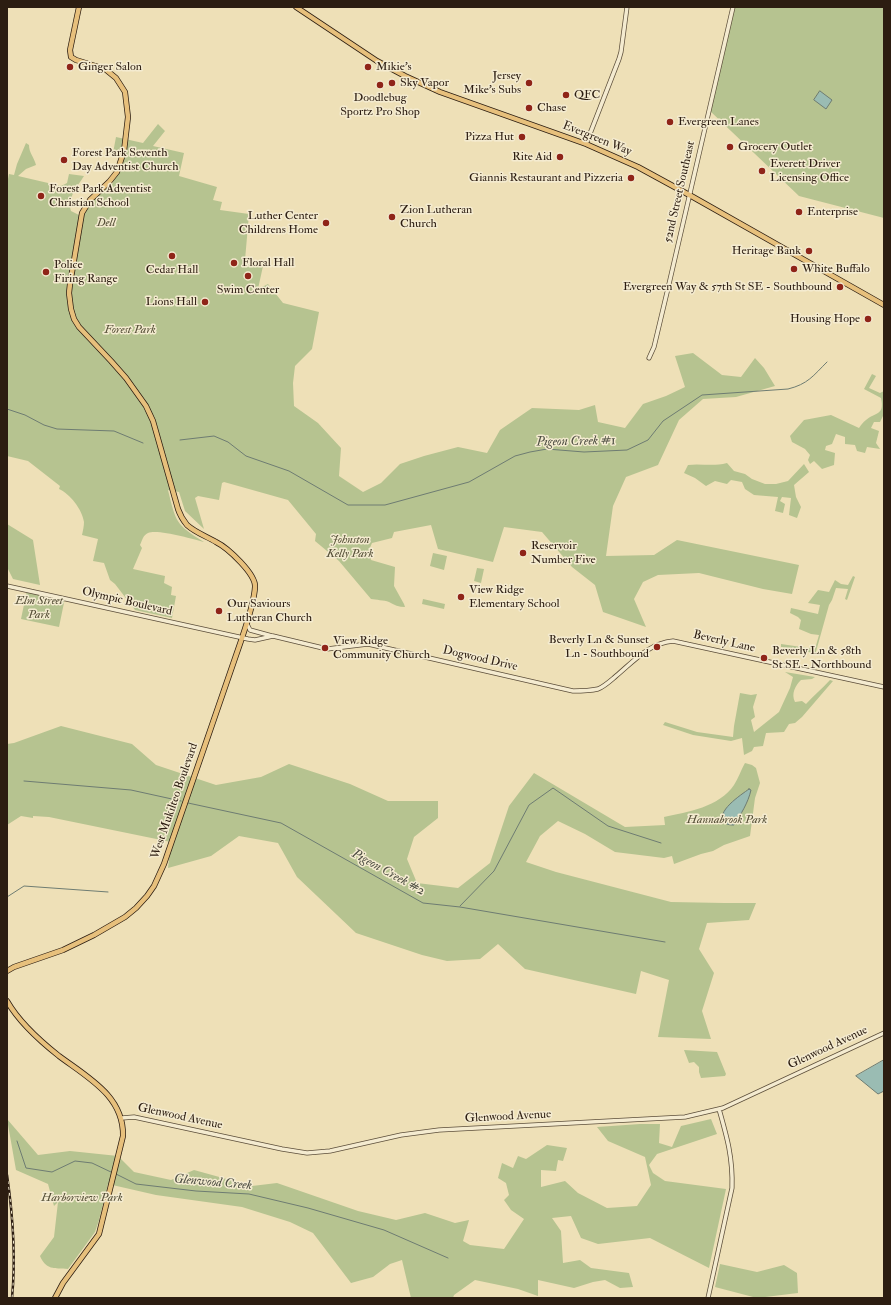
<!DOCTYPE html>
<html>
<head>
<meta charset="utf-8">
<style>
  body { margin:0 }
  #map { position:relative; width:891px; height:1305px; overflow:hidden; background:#eee0b7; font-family:"IM FELL Double Pica",serif }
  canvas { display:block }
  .frame { position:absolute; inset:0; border:8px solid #2c1d11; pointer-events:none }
</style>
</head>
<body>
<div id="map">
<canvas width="891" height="1305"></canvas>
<div class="frame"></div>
</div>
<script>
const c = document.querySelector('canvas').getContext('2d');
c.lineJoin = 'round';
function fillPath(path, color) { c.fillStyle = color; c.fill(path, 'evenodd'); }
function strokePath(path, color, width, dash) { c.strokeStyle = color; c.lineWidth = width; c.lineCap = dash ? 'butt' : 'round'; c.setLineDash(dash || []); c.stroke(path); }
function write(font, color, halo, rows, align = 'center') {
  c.font = font + ' "IM FELL Double Pica",serif'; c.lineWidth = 3; c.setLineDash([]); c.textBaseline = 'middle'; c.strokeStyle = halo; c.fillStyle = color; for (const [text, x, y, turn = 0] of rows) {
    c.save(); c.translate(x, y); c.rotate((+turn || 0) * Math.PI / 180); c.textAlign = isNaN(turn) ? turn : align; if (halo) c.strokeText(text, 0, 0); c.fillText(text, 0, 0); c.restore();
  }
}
fillPath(new Path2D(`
  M733 7H884V218L799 196 709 110Z
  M158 124 165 131 153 146 184 153 179 176 217 187 213 200 222 202 220 210 249 214 245 260 263 266 258 289 268 284 283 303 319 312 312 349 295 366 293 383 294 406 318 423 341 448 339 476 363 492 381 483 400 464 424 456 458 447 487 453 500 430 532 408 579 410 595 405 598 422 625 428 643 404 666 396 685 387 675 356 693 353 722 375 741 377 755 358 764 368 775 386 736 397 703 399 679 420 658 465 626 477 613 506 606 556 654 555 677 540 799 565 792 594 763 589 699 573 658 575 643 582 634 599 646 627 603 612 595 585 572 567 542 532 504 527 493 562 438 549 431 525 394 532 392 538 372 543 369 550 371 560 395 567 394 586 404 604 405 607C399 607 394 605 389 602 384 600 376 600 371 599L339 561 315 541 316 534 288 500 224 482 222 483 219 500 198 496 195 498 204 529 185 511 179 492 168 490C176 522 175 524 204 542 192 539 158 529 148 533 143 535 142 541 140 545L142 548 133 569 165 576 164 583 172 587 171 595 176 596 172 618 135 610 115 584 110 580 104 563 93 561 98 539 82 535C83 530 84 526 84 522 82 509 70 494 59 489L60 486 28 461 7 456V184L9 174 14 175 17 164 26 143 29 145C29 153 34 157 36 165L26 169 18 176 61 186 67 183 69 174 84 176C77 187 67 198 71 211L79 215H83L91 200 100 194 113 183 112 181 120 170 125 156 113 153 116 137 143 143Z
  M872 374 876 376 869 388 880 393 884 391V414L880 422H874L871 428 879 431 876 443 880 449 867 447 865 453 857 451 855 445 845 444V437L836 434 832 444 826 446 825 450 835 453 834 465 822 469 814 461 810 464 808 460 810 455 805 449 792 442 790 436 804 420 831 415 859 428C861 425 863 422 866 420 875 412 885 416 881 398L864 389Z
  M727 463 734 471 745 474 752 479 765 484H776L788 481 804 464 809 472 794 485 796 497 801 507 797 518 789 515 791 498 782 497 780 501 785 504 783 513 775 511 778 497 754 495 745 489 742 482 731 480 727 484 715 481 706 486 695 478 684 473 688 465C701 463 712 467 727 463Z
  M7 524 33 540 40 585 13 579 7 567Z
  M433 553 447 556 444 570 430 566Z
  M477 568 484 569 481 583 474 581Z
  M853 576 855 577 847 600 845 599 848 589 836 588 832 600 829 605 815 655 807 651 781 647V644L815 649 819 635 811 634 799 629 801 620 798 617 790 613 791 608 818 614 820 605 808 603 818 590 829 592 835 580 841 584 848 585Z
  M27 590 65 598 59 627 21 619Z
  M423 599 445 604 444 609 422 604Z
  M785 672 815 677 812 679 801 680C795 686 791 694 795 702L802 701 806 704C814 695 822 689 830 680L833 681 802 717 795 723 789 724 784 732 766 733 763 746 754 747 752 751 744 755 742 738 731 741 693 735 663 725 665 722 697 732 733 737 734 726 740 693 751 695 757 694 753 707 755 717 751 720 754 732 779 712 790 688 793 677Z
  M61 726 132 744 156 765 216 785 261 777 289 764 350 784 388 801H438V818L414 837 407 859 417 883 458 888 490 863 509 806 534 773 625 827 665 825 664 817C688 812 719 807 734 785 738 779 741 770 745 763L752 765 756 768 760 783 755 798 750 836 724 845 713 851 701 854 674 864 672 856 664 858 615 852 585 834 558 821 540 836 526 862 556 872 671 902 724 903H756L749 920 707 923 699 949 714 973 702 1011 711 1039 658 1037 669 980 641 971 636 994 525 969 498 944 480 959 447 961 422 955 356 933 297 877 278 843 239 836 211 856 168 868 171 842 49 817 33 816V818L21 816 7 825V744L14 743Z
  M684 1050 717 1052 726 1074 725 1076 701 1078 699 1072V1067L694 1062 689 1063Z
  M7 1119 38 1155 70 1151 118 1156 134 1172 171 1180 194 1170 252 1186 277 1183 358 1211 396 1220 425 1213 455 1223 469 1220 463 1241 470 1245 504 1249 524 1219 511 1210 504 1200 509 1195 506 1183 498 1178 502 1163 513 1168 518 1156 526 1159 547 1145 567 1148 563 1161 558 1160 556 1171 541 1170V1187L565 1181 578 1193 607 1208 637 1206 651 1185 645 1157 608 1141 597 1127 640 1124H660L659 1143 672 1147 681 1126 711 1119 717 1134 657 1154 649 1165 653 1173 665 1181 726 1189 709 1268 650 1238 598 1244 581 1238 571 1216 552 1218 561 1231 563 1263 580 1260 591 1268 629 1273 633 1287 620 1288 605 1280 593 1282 574 1288 538 1280V1296L518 1289 475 1280 454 1295 453 1298H411L402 1260 390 1264 373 1277 351 1283 313 1233 290 1222 242 1207 156 1195 108 1184 99 1220 95 1232 68 1269C54 1268 46 1270 40 1256L54 1237 58 1202 54 1206 48 1184 16 1170Z
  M720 1264 757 1272 784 1265 797 1273 798 1293 757 1298 715 1287Z`), '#b6c390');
const water = new Path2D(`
  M820 91 832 100 826 109 814 100Z
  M749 789 751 790C748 803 741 814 734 825 731 825 728 825 725 823 714 812 741 795 749 789Z
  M884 1060V1091L878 1094 856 1076Z`);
fillPath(water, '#9abcb3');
strokePath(water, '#6e7c72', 1);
strokePath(new Path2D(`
  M7 409 25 415 44 425 57 429 114 431 143 443
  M180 440 214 436 228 442 246 456 289 471 348 505H385L469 482 515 456 530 452 547 449 584 452 627 450 648 440 663 421 702 395 788 389C808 384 813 376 827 362
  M24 781 131 790 181 801
  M188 803 281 823 423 903 460 907 665 942
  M7 897 24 886 108 892
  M460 906 494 871 529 805 553 788 608 826 661 843
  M17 1141 26 1168 52 1172 75 1161 92 1163 113 1173
  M116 1174 136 1184 196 1191 249 1194 308 1208 384 1230 448 1258`), '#6e7c72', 1);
const minor = new Path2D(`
  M586 144 619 59 621 52 627 7
  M649 358 654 347 669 284 733 7
  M7 586 248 639 255 640 273 636 327 649 368 644 573 691C581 691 589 691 598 689 605 686 610 681 616 676 634 661 649 643 673 641L884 687
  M247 624 250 630 272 636
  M122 1118 134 1117 282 1149 307 1153 330 1151 401 1135 439 1130 685 1117 723 1108 884 1033
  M708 1298 732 1188C733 1158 727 1137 719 1109`);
const major = new Path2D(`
  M296 7 377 61 405 76 440 92 586 144 638 167 693 197 884 305
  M7 971 14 967 63 950 94 935 125 917 136 908 147 896 154 886 164 864 242 638C247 622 254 604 255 587 256 574 228 548 216 542 206 536 196 533 187 525 183 520 180 515 178 509L153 421 146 406 126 378 111 361 79 327 74 319 71 309 69 293 70 284 82 213 90 200 109 182 117 172 124 151 128 117 125 92 116 78 105 69 76 60 71 57 70 50 79 7
  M7 1001C19 1022 40 1041 59 1056 87 1077 124 1096 123 1136L99 1234 63 1283 55 1298`);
strokePath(minor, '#5c4e3a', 5);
strokePath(major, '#2c1d11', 6);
strokePath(minor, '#f4ebd0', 3.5);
strokePath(major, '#e7c07c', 4.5);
const rail = new Path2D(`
  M7 1175C13 1216 16 1257 12 1298`);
strokePath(rail, '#2c1d11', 2.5);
strokePath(rail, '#f4ebd0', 1, [3]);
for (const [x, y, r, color] of [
  [70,67,4,"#8f2418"],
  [368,67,4,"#8f2418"],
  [392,83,4,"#8f2418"],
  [529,83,4,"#8f2418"],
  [380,85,4,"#8f2418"],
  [566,95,4,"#8f2418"],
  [529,108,4,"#8f2418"],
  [670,122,4,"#8f2418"],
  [522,137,4,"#8f2418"],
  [730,147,4,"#8f2418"],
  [560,157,4,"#8f2418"],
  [64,160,4,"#8f2418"],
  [762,171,4,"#8f2418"],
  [631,178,4,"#8f2418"],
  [41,196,4,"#8f2418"],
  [799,212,4,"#8f2418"],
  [392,217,4,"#8f2418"],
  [326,223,4,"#8f2418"],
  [809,251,4,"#8f2418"],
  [172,256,4,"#8f2418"],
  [234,263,4,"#8f2418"],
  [794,269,4,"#8f2418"],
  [46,272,4,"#8f2418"],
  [248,276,4,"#8f2418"],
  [840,287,4,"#8f2418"],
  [205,302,4,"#8f2418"],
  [868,319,4,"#8f2418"],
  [523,553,4,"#8f2418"],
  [461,597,4,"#8f2418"],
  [219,611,4,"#8f2418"],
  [657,647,4,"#8f2418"],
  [325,648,4,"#8f2418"],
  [764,658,4,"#8f2418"]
]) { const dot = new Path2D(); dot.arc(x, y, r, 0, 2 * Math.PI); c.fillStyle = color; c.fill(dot); strokePath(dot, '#f4ebd0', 1.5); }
write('12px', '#2c1d11', '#f4ebd0', [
  ["Ginger Salon",78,67],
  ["Mikie's",376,67],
  ["Jersey",521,76,"right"],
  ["Mike's Subs",521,90,"right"],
  ["Sky Vapor",400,83],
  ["QFC",574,95],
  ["Doodlebug",380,98,"center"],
  ["Sportz Pro Shop",380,112,"center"],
  ["Chase",537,108],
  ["Evergreen Lanes",678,122],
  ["Pizza Hut",514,137,"right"],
  ["Grocery Outlet",738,147],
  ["Forest Park Seventh",72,153],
  ["Day Adventist Church",72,167],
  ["Rite Aid",552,157,"right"],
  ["Everett Driver",770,164],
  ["Licensing Office",770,178],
  ["Giannis Restaurant and Pizzeria",623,178,"right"],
  ["Forest Park Adventist",49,189],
  ["Christian School",49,203],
  ["Zion Lutheran",400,210],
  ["Church",400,224],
  ["Enterprise",807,212],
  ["Luther Center",318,216,"right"],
  ["Childrens Home",318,230,"right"],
  ["Heritage Bank",801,251,"right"],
  ["Floral Hall",242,263],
  ["Police",54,265],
  ["Firing Range",54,279],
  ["White Buffalo",802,269],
  ["Cedar Hall",172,270,"center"],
  ["Evergreen Way & 57th St SE - Southbound",832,287,"right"],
  ["Swim Center",248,290,"center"],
  ["Lions Hall",197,302,"right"],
  ["Housing Hope",860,319,"right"],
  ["Reservoir",531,546],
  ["Number Five",531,560],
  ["View Ridge",469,590],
  ["Elementary School",469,604],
  ["Our Saviours",227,604],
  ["Lutheran Church",227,618],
  ["Beverly Ln & Sunset",649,640,"right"],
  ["Ln - Southbound",649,654,"right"],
  ["View Ridge",333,641],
  ["Community Church",333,655],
  ["Beverly Ln & 58th",772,651],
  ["St SE - Northbound",772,665]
], 'left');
write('12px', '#2c1d11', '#f4ebd0', [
  ["Evergreen Way",597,139,22],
  ["52nd Street Southeast",680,192,-77],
  ["Olympic Boulevard",127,602,13],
  ["Beverly Lane",724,642,13],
  ["Dogwood Drive",480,659,13],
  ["West Mukilteo Boulevard",175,801,-71],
  ["Glenwood Avenue",828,1048,-25],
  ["Glenwood Avenue",180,1117,12],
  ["Glenwood Avenue",508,1117,-3]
]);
write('italic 12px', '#554f37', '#f4ebd0', [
  ["Dell",106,223],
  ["Forest Park",130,330],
  ["Johnston",350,540],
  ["Kelly Park",350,554],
  ["Elm Street",39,601],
  ["Park",39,615],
  ["Hannabrook Park",727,820],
  ["Harborview Park",82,1198]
]);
write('italic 13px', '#4d4d42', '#f4ebd0', [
  ["Pigeon Creek #1",576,442,-1],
  ["Pigeon Creek #2",388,873,29],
  ["Glenwood Creek",213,1183,5]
]);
</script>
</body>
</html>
